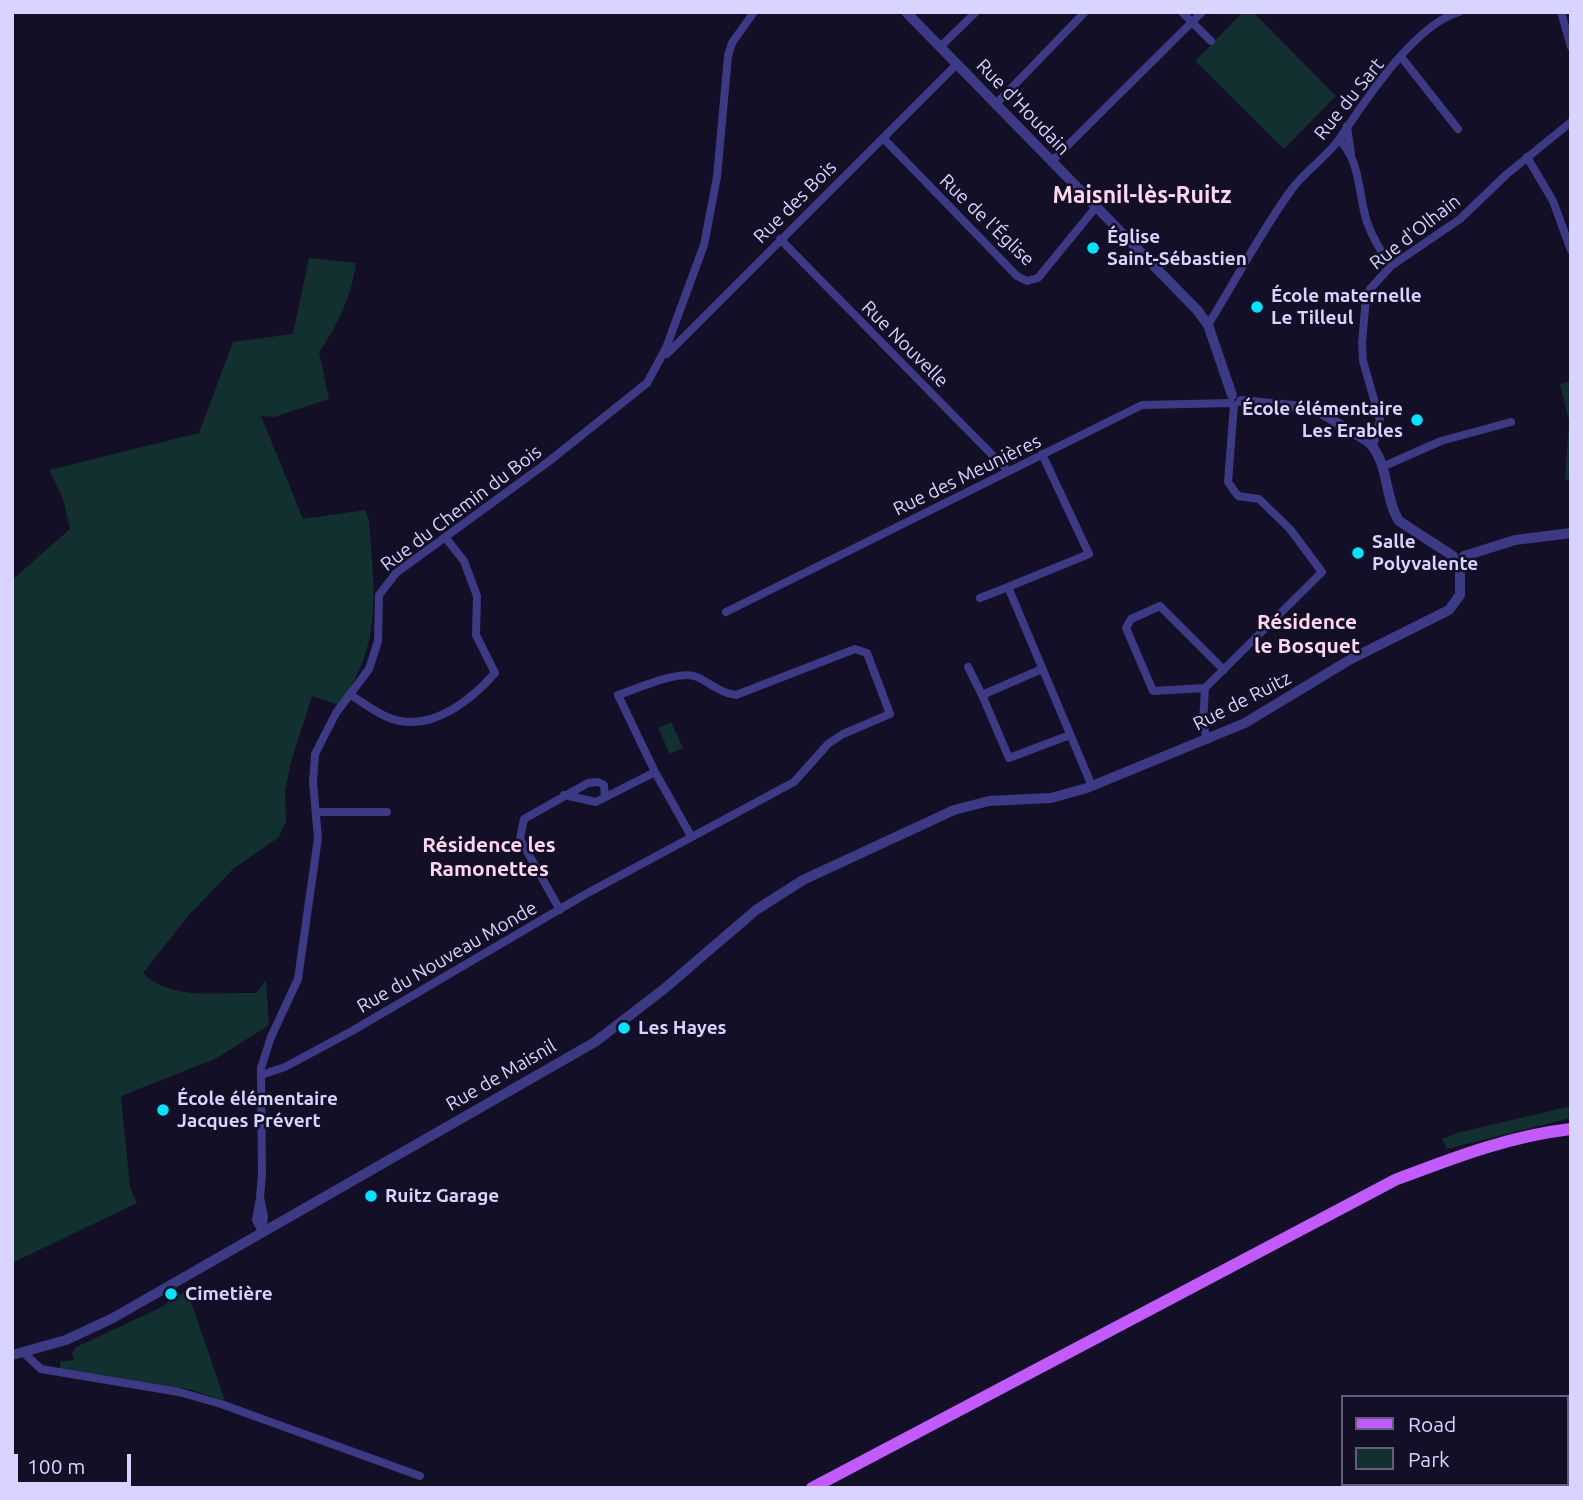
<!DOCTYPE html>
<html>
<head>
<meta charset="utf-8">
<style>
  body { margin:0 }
  #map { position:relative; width:1583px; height:1500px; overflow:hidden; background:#130f26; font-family:Ubuntu,sans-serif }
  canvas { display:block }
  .frame { position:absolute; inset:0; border:14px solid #d9d4ff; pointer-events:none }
  .legend { position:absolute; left:1341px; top:1395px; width:228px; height:91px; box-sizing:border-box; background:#130f26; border:2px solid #625e7d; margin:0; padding:9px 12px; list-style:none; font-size:21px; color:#d9d4ff }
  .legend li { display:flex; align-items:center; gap:14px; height:35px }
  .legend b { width:35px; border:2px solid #625e7d }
  .scale { position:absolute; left:14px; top:1454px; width:117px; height:32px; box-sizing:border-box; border:4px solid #d9d4ff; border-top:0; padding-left:9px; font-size:21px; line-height:24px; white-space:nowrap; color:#d9d4ff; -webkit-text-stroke:5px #130f26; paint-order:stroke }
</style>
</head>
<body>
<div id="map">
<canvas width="1583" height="1500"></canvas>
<div class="frame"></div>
<ul class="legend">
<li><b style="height:9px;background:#c25bff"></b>Road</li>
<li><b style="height:19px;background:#12302f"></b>Park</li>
</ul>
<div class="scale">100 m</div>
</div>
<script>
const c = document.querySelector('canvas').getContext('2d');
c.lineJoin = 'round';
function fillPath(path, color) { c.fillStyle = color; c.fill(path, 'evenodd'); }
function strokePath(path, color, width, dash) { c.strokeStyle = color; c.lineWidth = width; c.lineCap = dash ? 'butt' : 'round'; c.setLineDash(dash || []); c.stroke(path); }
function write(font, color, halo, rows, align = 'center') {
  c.font = font + ' Ubuntu,sans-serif'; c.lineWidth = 5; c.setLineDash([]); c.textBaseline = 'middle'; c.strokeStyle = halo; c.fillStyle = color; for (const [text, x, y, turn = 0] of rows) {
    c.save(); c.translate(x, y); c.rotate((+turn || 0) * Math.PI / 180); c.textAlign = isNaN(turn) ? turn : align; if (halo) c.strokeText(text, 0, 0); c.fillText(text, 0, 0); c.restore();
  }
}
fillPath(new Path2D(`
  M1243 12H1253L1336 96 1284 149 1195 61Z
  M309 258 356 263C352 295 338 325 319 352L329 399 274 417 261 416 303 519 365 510 369 520C374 590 384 646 338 705L312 696 291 762 285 791 286 822 279 837 233 869 189 915 143 973C171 1001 218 992 256 993L266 980 269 1025 217 1058 121 1096 130 1187 137 1203 12 1263V580L70 529 63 499 49 470 199 433 233 342 293 334Z
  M1571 381V479L1565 480 1569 421 1560 384Z
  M671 722 683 748 670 754 658 728Z
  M1571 1106V1118L1447 1149 1442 1139 1457 1133Z
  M187 1290 225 1401 192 1390 60 1368V1362L74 1360 72 1353 76 1347 158 1309Z`), '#12302f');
strokePath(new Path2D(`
  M1182 12 1211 41
  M1561 12 1571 47
  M940 47 976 12
  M1402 58 1458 129
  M996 104 1085 12
  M1347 126 1351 154
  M883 138 1017 276 1027 281 1038 278 1096 207
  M1339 140C1361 160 1358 195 1367 222 1373 239 1381 252 1391 266
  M1527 157 1553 201 1571 250
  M1052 161 1202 12
  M780 239 1008 471
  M1208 325C1236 280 1261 231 1292 189 1306 170 1327 157 1340 138 1365 101 1414 25 1459 12
  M667 354 957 64
  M1373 446 1380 420 1363 361 1362 343 1366 298 1370 289 1391 266 1460 219 1507 174 1571 122
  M1042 454 1089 554 1008 587 1092 786
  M1382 467 1441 441 1511 422
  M980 598 1008 587
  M726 612 1142 405 1231 403
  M968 667 982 695
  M1042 669 982 695 1009 758 1070 735
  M1205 688 1153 691 1126 628 1131 619 1160 606 1224 670
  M351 695C365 704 383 718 400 721 437 728 473 698 495 673L476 635 477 596 464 561 445 537
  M1207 740 1203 723 1205 688 1322 572 1290 529 1259 499 1238 496 1228 482 1234 405
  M564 795 596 802 655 772
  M316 812H387
  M560 910 520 839 524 819 588 783 598 782 604 785 605 797
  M261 1075 285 1067 352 1031 584 895 794 782 828 744 843 734 890 714 867 653 855 649 736 695C720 693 712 684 697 677 680 669 637 689 618 695L655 772 691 836
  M259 1203 256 1220 262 1231
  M262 1232 264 1217 260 1197 262 1174 261 1068 271 1037 298 979 318 838 313 782 315 754 336 713 369 669 378 641 379 595 396 573 548 462 647 383 666 348 704 245 717 177 728 56 732 43 754 12
  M24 1353 41 1369 179 1392 221 1404 420 1476`), '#3d3a85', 8);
strokePath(new Path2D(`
  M906 12 1198 311 1208 325 1232 395
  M1241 401 1313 408 1367 441C1389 459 1384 498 1399 521L1453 556 1454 561 1460 563
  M1464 556 1515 540 1571 533
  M12 1355 66 1340 113 1318 595 1042 664 989 756 910 803 880 954 810 989 801 1051 798 1087 788 1245 723 1351 659 1449 610 1460 595V563`), '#3d3a85', 10);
strokePath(new Path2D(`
  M812 1488 1395 1180C1453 1158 1509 1136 1571 1129`), '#c25bff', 12);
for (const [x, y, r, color] of [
  [1093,248,7,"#00e5ff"],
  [1257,307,7,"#00e5ff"],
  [1417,420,7,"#00e5ff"],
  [1358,553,7,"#00e5ff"],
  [624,1028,7,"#00e5ff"],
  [163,1110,7,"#00e5ff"],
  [371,1196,7,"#00e5ff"],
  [171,1294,7,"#00e5ff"]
]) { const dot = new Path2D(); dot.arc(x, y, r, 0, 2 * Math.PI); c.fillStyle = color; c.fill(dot); strokePath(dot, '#130f26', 2.5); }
write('19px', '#d9d4ff', '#130f26', [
  ["Rue du Sart",1349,99,-51],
  ["Rue d'Houdain",1023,107,46],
  ["Rue des Bois",795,202,-45],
  ["Rue de l'Église",987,220,44],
  ["Rue d'Olhain",1415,232,-38],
  ["Rue Nouvelle",905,344,45],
  ["Rue des Meunières",967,475,-26],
  ["Rue du Chemin du Bois",461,508,-37],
  ["Rue de Ruitz",1242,701,-27],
  ["Rue du Nouveau Monde",447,957,-30],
  ["Rue de Maisnil",501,1075,-30]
]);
write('bold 19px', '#d9d4ff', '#130f26', [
  ["Église",1107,237],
  ["Saint-Sébastien",1107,259],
  ["École maternelle",1271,296],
  ["Le Tilleul",1271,318],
  ["École élémentaire",1403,409,"right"],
  ["Les Erables",1403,431,"right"],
  ["Salle",1372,542],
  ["Polyvalente",1372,564],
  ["Les Hayes",638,1028],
  ["École élémentaire",177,1099],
  ["Jacques Prévert",177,1121],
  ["Ruitz Garage",385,1196],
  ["Cimetière",185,1294]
], 'left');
write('bold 21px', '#ffd6f0', '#130f26', [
  ["Résidence",1307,622],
  ["le Bosquet",1307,646],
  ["Résidence les",489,845],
  ["Ramonettes",489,869]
]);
write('bold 23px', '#ffd6f0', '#130f26', [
  ["Maisnil-lès-Ruitz",1142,195]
]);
</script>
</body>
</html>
